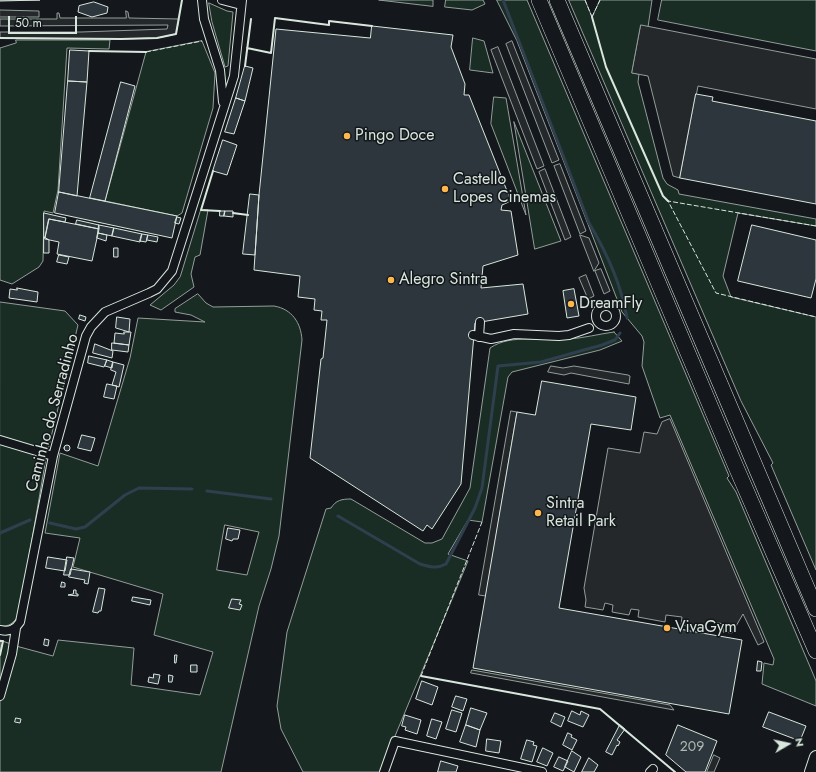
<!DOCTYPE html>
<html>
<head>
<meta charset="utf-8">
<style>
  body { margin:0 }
  #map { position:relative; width:816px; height:772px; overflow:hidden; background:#14181c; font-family:Jost,sans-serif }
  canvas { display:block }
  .north { position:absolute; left:768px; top:724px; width:40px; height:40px; -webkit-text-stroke:3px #14181c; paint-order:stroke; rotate:81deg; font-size:11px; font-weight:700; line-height:16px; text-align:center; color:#d8e6dc }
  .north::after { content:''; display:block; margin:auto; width:14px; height:18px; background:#d8e6dc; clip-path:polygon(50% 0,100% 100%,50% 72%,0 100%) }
  .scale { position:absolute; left:8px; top:16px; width:69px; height:18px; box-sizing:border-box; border:2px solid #d8e6dc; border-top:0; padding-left:5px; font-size:12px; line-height:14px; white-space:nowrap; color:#d8e6dc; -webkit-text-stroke:3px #14181c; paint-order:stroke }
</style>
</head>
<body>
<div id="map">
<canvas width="816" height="772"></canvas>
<div class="north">N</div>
<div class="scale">50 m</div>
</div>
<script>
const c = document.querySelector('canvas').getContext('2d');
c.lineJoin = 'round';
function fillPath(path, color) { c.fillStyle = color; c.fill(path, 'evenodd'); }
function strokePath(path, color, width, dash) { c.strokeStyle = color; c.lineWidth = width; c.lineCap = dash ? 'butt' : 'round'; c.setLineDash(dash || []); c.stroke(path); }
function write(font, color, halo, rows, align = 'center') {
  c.font = font + ' Jost,sans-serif'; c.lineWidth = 3; c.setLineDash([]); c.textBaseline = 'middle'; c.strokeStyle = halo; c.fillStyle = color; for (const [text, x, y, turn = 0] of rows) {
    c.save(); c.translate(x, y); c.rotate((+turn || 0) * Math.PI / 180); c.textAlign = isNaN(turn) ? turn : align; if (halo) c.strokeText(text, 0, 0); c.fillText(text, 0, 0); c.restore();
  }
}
const green = new Path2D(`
  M379 0H433V6Z
  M446 0H483L485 4 472 10 445 7Z
  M497 0H527L729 476 727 478 736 492 811 669 816 681V706L762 684 764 663 773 665 774 659 670 415 660 418 642 366 644 342 642 336 622 312 517 41Z
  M569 0H585L592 17 600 0H652L648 27 641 26 632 73 639 74 638 82 663 178 667 184 678 190 679 194 816 219V226L738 213 723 276 731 297 816 317V570L771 465 773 463 741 401Z
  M662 0H816V51L658 20Z
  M209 3 227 11 233 12 228 66 225 67 212 22Z
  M473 38 484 41 493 73 470 70Z
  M16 40H110L109 49 67 48 58 190 53 213 44 211 43 261 39 267 12 284 0 280V48L16 43Z
  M202 41 215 73 213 108 182 213 177 216 105 201 146 52Z
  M494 97 506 98 526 215 491 124Z
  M514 122 561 241 535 249Z
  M201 210H208L200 255 195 257 191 274 194 287 161 310 150 305 174 285 180 277Z
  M198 294 206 303 213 307 274 306C292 309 301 323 302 340L279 536 271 569 259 606 221 772H0V640L16 646 53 656 58 640 134 648 131 685 200 695 213 652 154 635 163 594 73 567 80 538 45 533 60 453 98 466 130 358 138 318 205 322 191 315 175 312V309ZM225 525 259 532 247 575 217 570Z
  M0 302 65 311 78 325 46 458 19 615C13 623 10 627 0 626Z
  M614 332 622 341 600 350 512 372 508 377 482 522 468 520 448 554 468 561 380 772H303L281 729 277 706 287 632 326 509 331 508C336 500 342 499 351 499L425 543H432L442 539 470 488 490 348C512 333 543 342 569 339 584 338 599 334 614 332Z`);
fillPath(green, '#1a2d24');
strokePath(green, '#939e99', 1);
const parking = new Path2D(`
  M0 10 39 11V17H0Z
  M126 11 128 12 129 18 179 19 176 34 157 38 121 39 0 38V32H81L167 29 168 25 0 26V19H57V13H59L60 18H126Z
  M641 25 816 59V109L698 86 680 178 673 176 648 76 632 73Z
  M512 41 559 160 552 163 506 44Z
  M498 47 544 166 537 169 491 50Z
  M560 164 586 231 580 234 554 166Z
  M545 169 571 237 565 240 539 172Z
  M580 235 589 238 599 263 594 271Z
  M601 269 610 291 604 294 595 271Z
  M586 275 594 296 588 299 579 278Z
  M551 366 563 368 574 366 628 375 630 376 629 384 571 373 564 375 548 372Z
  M511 411 517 412 486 596 479 595Z
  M670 419 764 642 758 645 743 614 732 633 723 632 724 624 707 621 706 629 681 625 682 617 666 615 665 622 638 617 639 610 631 609 629 615 612 612 613 605 605 603 603 610 585 607 586 600 584 588 608 448 640 453 644 432 657 434 662 422Z
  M472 670 670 705 674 710 471 673Z
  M714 755 720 758 714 772H707Z`);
fillPath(parking, '#24282b');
strokePath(parking, '#939e99', 1);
strokePath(new Path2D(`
  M503 0 589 223C607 253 621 283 627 318
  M207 491 271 499
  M338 516 420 564C430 567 437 569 446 564L475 508 482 488 498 366 541 362 602 345 615 340 620 333
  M50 523 76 529 85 527 125 495 139 488 192 489
  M0 533 30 520`), '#2f3f4d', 3);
const building = new Path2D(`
  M0 0H40L0 1Z
  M94 2 108 7 107 13 92 17 78 12 79 6Z
  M372 26 453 35 451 47 465 84 464 95H469L511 201 502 205 501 210 511 211 518 255 483 266 481 288 523 284 528 314 475 323 461 484 432 529 427 525 423 531 310 458 321 359 323 358 327 320H321L322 311 314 310 315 299 298 297 300 276 254 270 259 195 276 29 370 38Z
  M70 50 89 51 87 82 68 81Z
  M245 66 253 68 245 101 236 98Z
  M68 81 87 82 77 196 59 192Z
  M121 82 135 86 105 201 90 198Z
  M696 94 713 97 712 101 816 121V204L680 178Z
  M236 98 245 101 234 134 225 132Z
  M223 140 237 145 227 175 213 171Z
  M59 192 177 216 172 238 55 213Z
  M250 194 259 195 255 255 243 254Z
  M220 211H225L224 216H220Z
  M225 211H233V217L224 216Z
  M44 213 66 218 65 222 49 219 45 238 44 237Z
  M177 217 181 218 179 224 175 223Z
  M49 219 99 229 92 261 57 254 59 242 45 239Z
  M77 220 99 225V229L76 224Z
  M99 225 114 228 112 236 98 233Z
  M752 225 816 240V279L811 298 738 281Z
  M114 228 142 234 140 242 112 236Z
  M98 233 107 235 106 241 97 238Z
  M142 234 148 235 146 242 140 241Z
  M148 235 158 237 157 242 147 240Z
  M44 237 49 240V253H44Z
  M114 248H118V257H114Z
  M59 255 69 257 67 264 57 262Z
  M17 288 38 292 37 302 9 298 10 289 17 290Z
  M574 289 579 316 567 318 563 291Z
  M80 315 86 317 85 321 79 319Z
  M117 317 130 319 129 332 116 328Z
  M124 332H131L129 345 114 343 115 333 124 334Z
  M112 343 129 345 128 352 112 350Z
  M95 344 113 351 112 358 93 353Z
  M89 356 107 360 104 367 88 363Z
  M107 360 113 362 112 368 105 366Z
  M113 362 124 365 119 387 112 385 116 372 111 370Z
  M542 381 636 397 631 430 591 424 559 608 742 640 729 714 473 668 517 412 535 415Z
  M107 384 117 386 114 399 104 397Z
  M82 435 95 438 91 451 78 448Z
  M64 448a3 3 0 1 1 6 0a3 3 0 1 1-6 0Z
  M228 528 240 530 238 539H233L232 541 226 539Z
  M48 557 67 560 65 571 46 568Z
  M67 557 74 558 70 575H64Z
  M71 569 90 572 88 584 84 583 85 580 69 577Z
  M62 582 65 583V587H61Z
  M99 588 105 589 101 611H99L98 613 93 612Z
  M74 590H76V594H78V596L68 595 73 594Z
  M133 597 151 600 150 605 132 601Z
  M232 599 241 600 239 604 242 605 240 610 229 608Z
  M45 639 49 640 48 646 44 645Z
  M175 655H177L176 663H175Z
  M758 661 762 662 761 671H757Z
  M191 665H197V672H191Z
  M154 674 160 675 158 684 148 682 149 677 153 678Z
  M169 675 173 676 172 682H169Z
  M422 681 438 687 432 705 416 699Z
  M456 696 467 699 463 711 452 707Z
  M471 708 487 713 480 730 466 725Z
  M452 710 462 713 456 732 446 729Z
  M572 711 580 715 581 711 589 715 583 727 568 721Z
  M769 712 806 726 800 741 763 727Z
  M555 713 565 717 561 727 551 722Z
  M405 715 421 720 417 734 405 730 406 727 402 726Z
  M16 718 21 719 20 723 15 722Z
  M432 719 442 722 436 739 427 736Z
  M466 725 480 730 476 747 460 742Z
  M620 725 625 729 617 740 620 742 618 746 617 745 612 755 606 752Z
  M678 725 717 741 705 772H686L666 755Z
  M568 733 572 735 571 737 577 740 572 750 563 745Z
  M487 739 501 741 499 753 486 751Z
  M527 740 534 742 533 745 537 746 532 762 521 759Z
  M543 748 553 753 547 766 537 762Z
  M572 751 581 757 574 772 565 767Z
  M559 757 568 761 563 771 554 767Z
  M589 758 598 765 594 772H582Z
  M441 761 458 766 456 772H438Z`);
fillPath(building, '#2c363c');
strokePath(building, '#d8e6dc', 1);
const street = new Path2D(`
  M202 0 204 19 220 70 223 102
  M222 0 241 5
  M596 316a10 10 0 1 1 20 0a10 10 0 1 1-20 0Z
  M473 335 491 339 514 334 559 336 569 335 589 328
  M479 337 480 322
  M0 440 53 456
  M0 630C9 632 15 630 20 622L53 456 86 336 91 327 105 312 149 293 157 289 172 271 234 76 242 0
  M0 696 12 654 16 628
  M384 772 395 741 542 772
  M650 772 653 769`);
const secondary = new Path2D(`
  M811 772 816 757`);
const highway = new Path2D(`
  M539 0 736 467 816 651
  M557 0 816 609`);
strokePath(street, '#d8e6dc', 10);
strokePath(secondary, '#d8e6dc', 14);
strokePath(highway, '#d8e6dc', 16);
strokePath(street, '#14181c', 8);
strokePath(secondary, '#14181c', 12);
strokePath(highway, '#14181c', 15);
strokePath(new Path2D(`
  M585 0 592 17
  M592 17 600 0
  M146 52 202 41
  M816 226 668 201 716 293 816 317
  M421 676 482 522`), '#d8e6dc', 1, [5, 2]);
strokePath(new Path2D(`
  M592 17 606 67 663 196 668 201
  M0 38 121 39 157 38 176 34 182 0
  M247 48 271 53 275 18 329 25V21L372 26
  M89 51 146 52
  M245 66 251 19
  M213 171 201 210 220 211
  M233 213 248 215
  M0 641H3L0 655
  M421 676 600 709 675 772`), '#d8e6dc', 2);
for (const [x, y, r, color] of [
  [347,136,4,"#ffb74d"],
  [445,189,4,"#ffb74d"],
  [391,280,4,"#ffb74d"],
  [571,304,4,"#ffb74d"],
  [538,513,4,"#ffb74d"],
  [667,628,4,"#ffb74d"]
]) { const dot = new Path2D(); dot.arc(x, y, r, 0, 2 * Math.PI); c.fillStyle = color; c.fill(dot); strokePath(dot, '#14181c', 1.5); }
write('14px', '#adbab4', null, [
  ["209",692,748]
]);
write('16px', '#d8e6dc', '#14181c', [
  ["Pingo Doce",355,136],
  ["Castello",453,180],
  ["Lopes Cinemas",453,198],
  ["Alegro Sintra",399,280],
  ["DreamFly",579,304],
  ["Sintra",546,504],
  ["Retail Park",546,522],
  ["VivaGym",675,628]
], 'left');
write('16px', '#d8e6dc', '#14181c', [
  ["Caminho do Serradinho",53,413,-75]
]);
</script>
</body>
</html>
